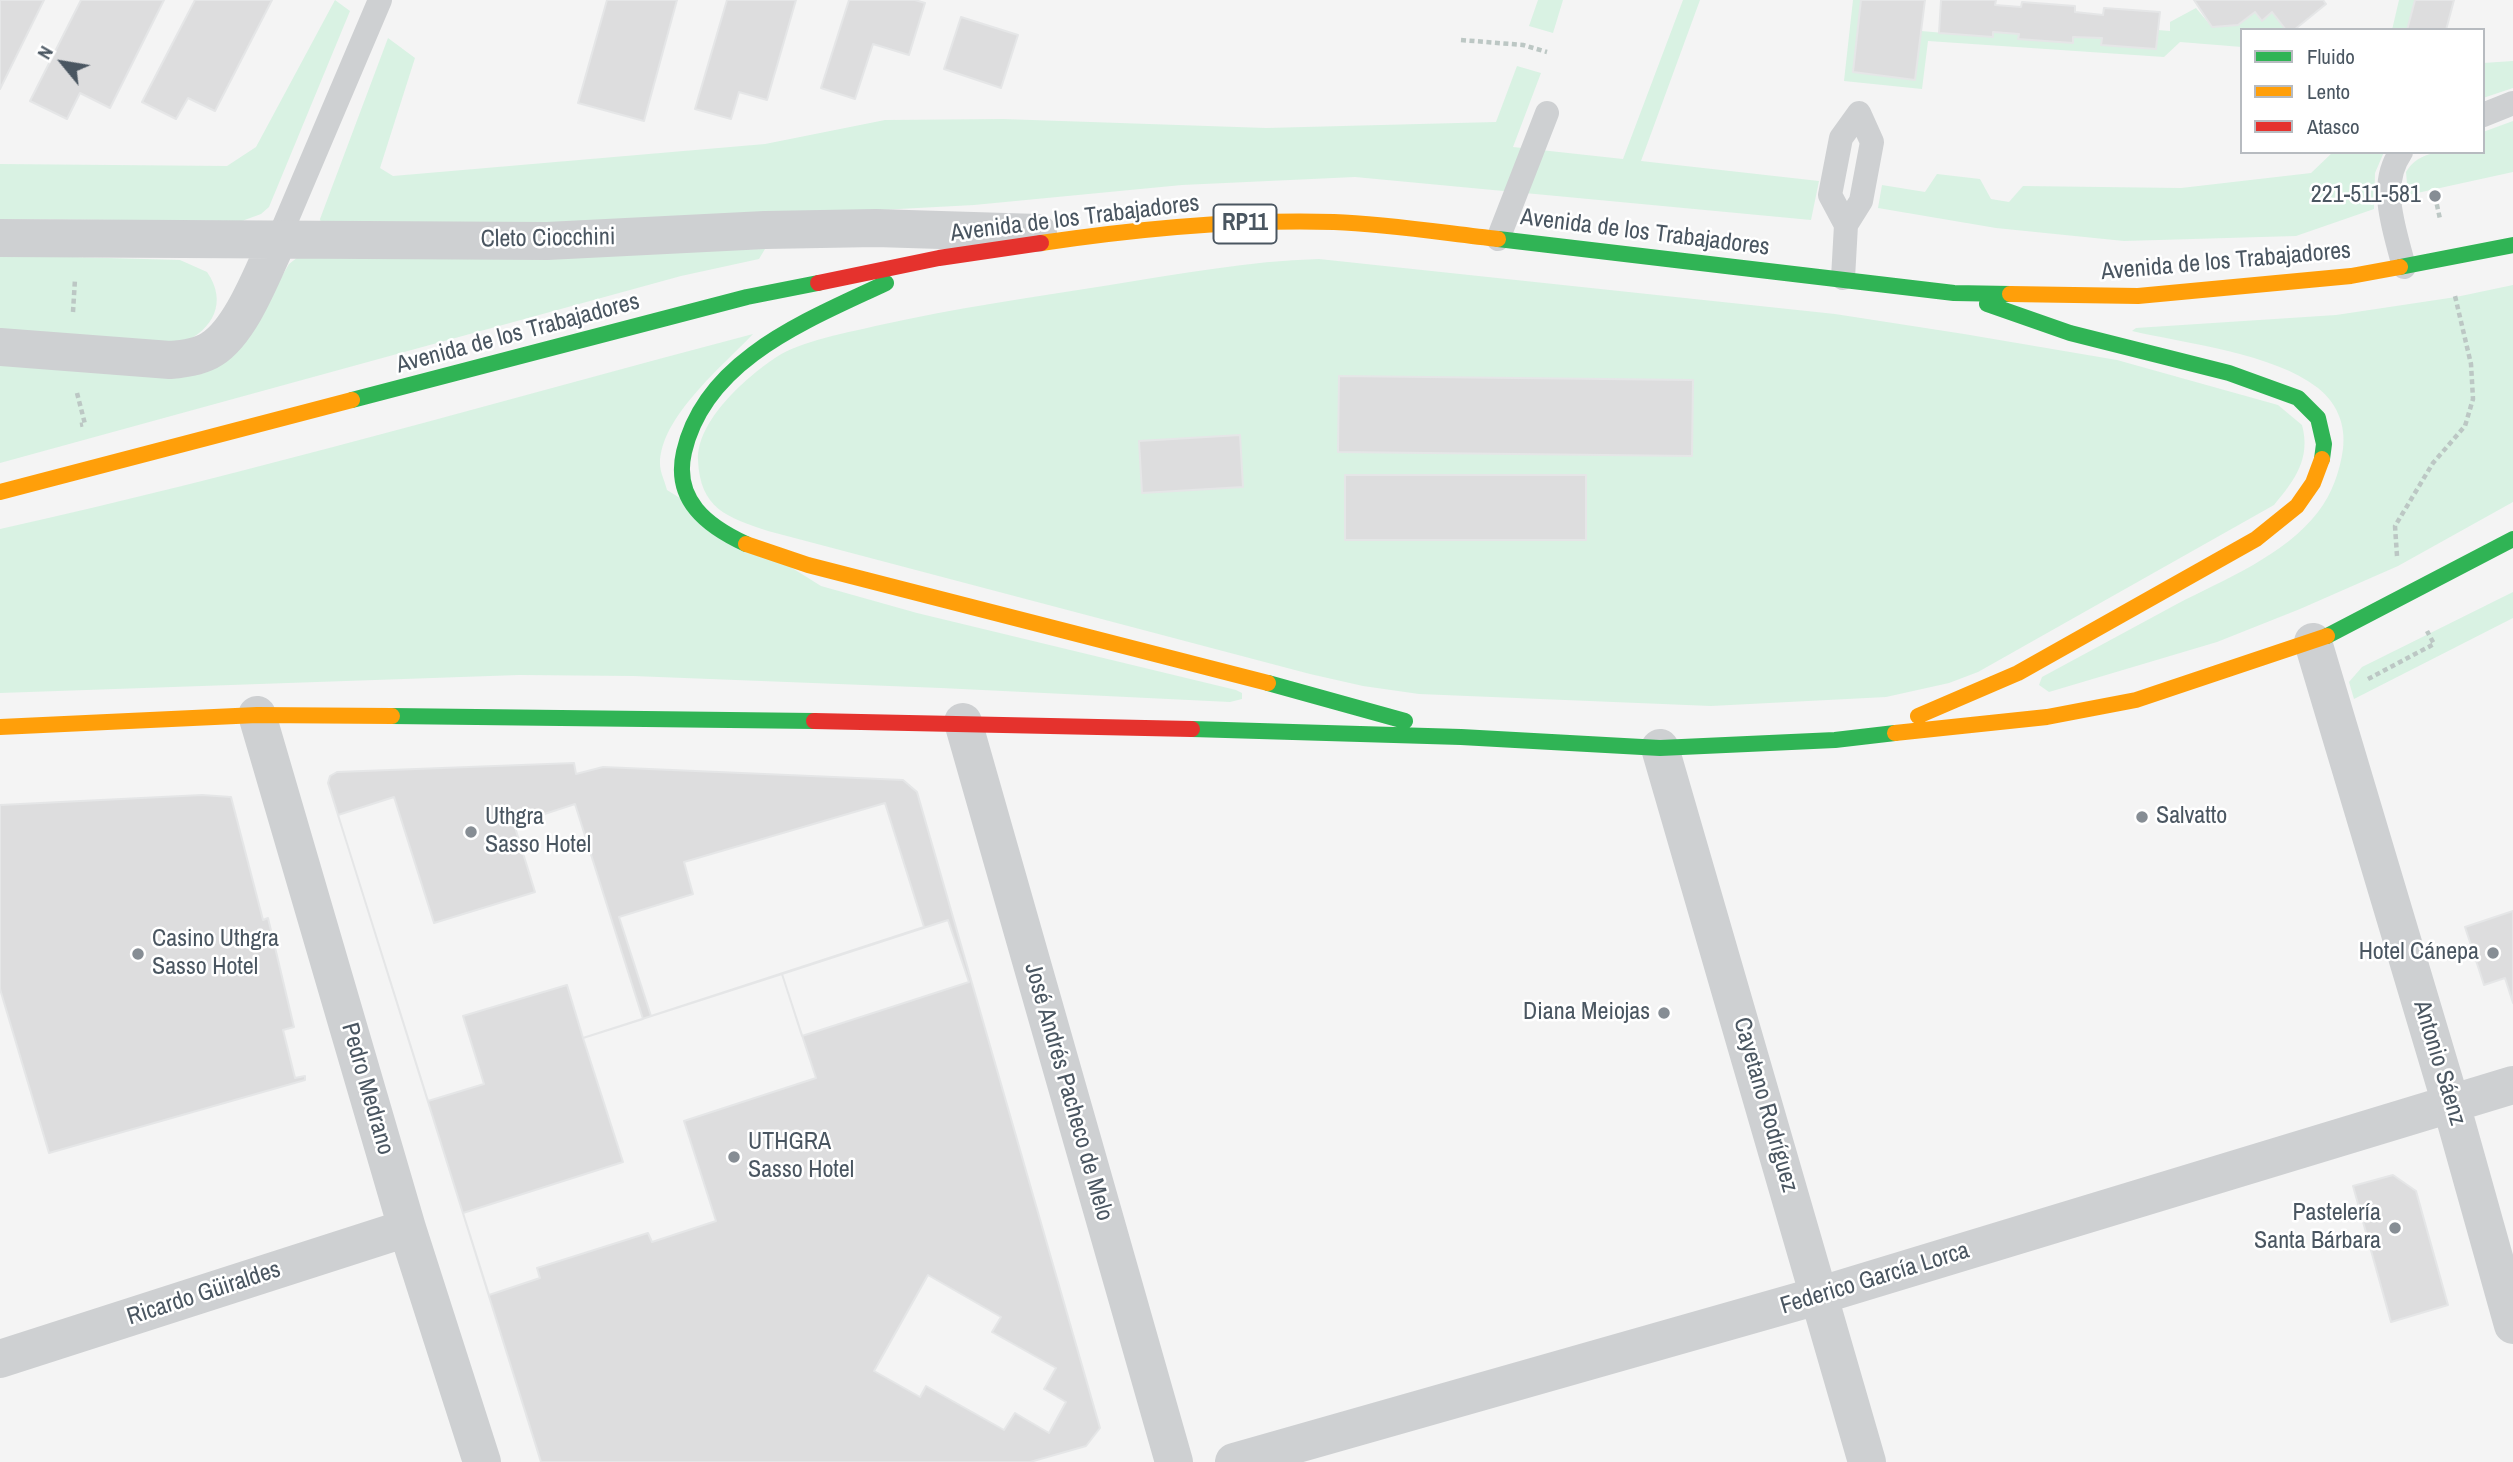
<!DOCTYPE html>
<html>
<head>
<meta charset="utf-8">
<style>
  body { margin:0 }
  #map { position:relative; width:2513px; height:1462px; overflow:hidden; background:#f4f4f4; font-family:"Archivo Narrow",sans-serif }
  canvas { display:block }
  .legend { position:absolute; left:2240px; top:28px; width:245px; height:126px; box-sizing:border-box; background:#fff; border:2px solid #b7bbc0; margin:0; padding:9px 12px; list-style:none; font-size:21px; color:#4a5661 }
  .legend li { display:flex; align-items:center; gap:14px; height:35px }
  .legend b { width:35px; border:2px solid #b7bbc0 }
  .north { position:absolute; left:28px; top:28px; width:70px; height:70px; -webkit-text-stroke:5px #fff; paint-order:stroke; rotate:300deg; font-size:19px; font-weight:700; line-height:28px; text-align:center; color:#4a5661 }
  .north::after { content:''; display:block; margin:auto; width:24px; height:32px; background:#4a5661; clip-path:polygon(50% 0,100% 100%,50% 72%,0 100%) }
</style>
</head>
<body>
<div id="map">
<canvas width="2513" height="1462"></canvas>
<ul class="legend">
<li><b style="height:9px;background:#30b455"></b>Fluido</li>
<li><b style="height:9px;background:#ff9f0a"></b>Lento</li>
<li><b style="height:9px;background:#e5322d"></b>Atasco</li>
</ul>
<div class="north">N</div>
</div>
<script>
const c = document.querySelector('canvas').getContext('2d');
c.lineJoin = 'round';
function fillPath(path, color) { c.fillStyle = color; c.fill(path, 'evenodd'); }
function strokePath(path, color, width, dash) { c.strokeStyle = color; c.lineWidth = width; c.lineCap = dash ? 'butt' : 'round'; c.setLineDash(dash || []); c.stroke(path); }
function write(font, color, halo, rows, align = 'center') {
  c.font = font + ' "Archivo Narrow",sans-serif'; c.lineWidth = 5; c.setLineDash([]); c.textBaseline = 'middle'; c.strokeStyle = halo; c.fillStyle = color; for (const [text, x, y, turn = 0] of rows) {
    c.save(); c.translate(x, y); c.rotate((+turn || 0) * Math.PI / 180); c.textAlign = isNaN(turn) ? turn : align; if (halo) c.strokeText(text, 0, 0); c.fillText(text, 0, 0); c.restore();
  }
}
fillPath(new Path2D(`
  M335 0 350 11 269 207 261 214 242 221 0 219V164L227 166 256 147Z
  M1538 0H1563L1553 33 1529 26Z
  M1683 0H1700L1641 161 1819 181 1811 220 1355 177 1182 185 974 205 542 228 321 223 320 219 388 38 415 58 380 168 393 176 765 144 885 120 1003 119 1266 128 1496 122 1517 66 1541 73 1513 147 1623 159Z
  M1853 0H1861L1853 72 1915 80 1921 31 1992 37 1993 32 2019 34 2018 38 2073 42V37L2102 38 2101 45 2158 30 2170 31V22L2196 8 2212 27 2238 25 2255 12 2262 21 2272 12 2286 30H2242V47L2180 42 2164 57 1928 41 1922 89 1844 81Z
  M2399 0H2415L2407 30H2392Z
  M2513 61V88L2483 98V63Z
  M2513 121V172L2408 195 2406 172C2422 145 2457 152 2483 152V132Z
  M2333 152H2384L2375 173 2374 209 2296 236 2124 241 1996 228 1878 208 1882 185 1925 192 1937 174 1980 179 1991 199 2009 202 2023 186 2181 188 2311 173Z
  M765 249 759 259 681 276 0 463V364L147 375 275 288 289 264 298 257Z
  M0 255 180 260 207 272C228 302 213 330 182 343L0 334Z
  M1319 259 1835 314 1964 334 2117 360 2278 405 2302 425C2311 458 2295 480 2274 505L1978 672 1949 683 1886 697 1711 706 1419 694 1363 686 1310 674 768 531C727 517 700 509 698 460 697 421 745 378 775 358 799 341 851 332 880 325 956 308 1033 297 1110 285 1179 274 1249 261 1319 259Z
  M2513 285V502L2398 566 2300 609 2217 642 2049 692 2039 685 2042 677C2087 653 2132 628 2177 604 2225 579 2284 556 2318 512 2332 494 2340 471 2343 449 2346 425 2337 403 2318 388 2273 353 2188 344 2132 331L2136 328 2336 315 2456 297Z
  M753 334C723 366 660 417 660 464 660 472 665 482 667 490L821 586 917 613 1236 690 1242 693V699L1230 702 941 688 633 676 519 675 0 693V529C253 473 502 400 753 334Z
  M2513 592V618L2354 699 2349 682 2362 667Z`), '#d9f2e3');
const building = new Path2D(`
  M0 0H44L0 89Z
  M81 0H164L110 108 80 93 67 119 30 101Z
  M195 0H272L215 111 188 98 176 119 142 102Z
  M607 0H677L644 121 578 103Z
  M727 0H796L767 100 739 92 731 119 695 109Z
  M849 0H915L925 3 909 55 873 44 855 99 821 88Z
  M1861 0H1925L1915 80 1853 72Z
  M1996 0 1995 5 2021 7 2022 2 2075 6V12L2103 15 2104 8 2160 12 2156 49 2101 45 2102 38 2073 37V43L2018 39 2019 34 1993 32V37L1939 33 1941 0Z
  M2194 0H2323L2326 4 2294 30H2286L2272 12 2262 21 2255 12 2238 25 2212 27Z
  M2415 0H2454L2446 30H2407Z
  M961 17 1018 35 1001 88 944 69Z
  M1339 376 1693 380 1692 456 1338 452Z
  M1240 435 1243 487 1142 493 1139 441Z
  M1345 475H1586V540H1345Z
  M574 763 576 774 603 767 903 780 917 792 1100 1428 1086 1446 1030 1462H541L328 783 330 776 337 772Z
  M202 795 231 797 263 920 268 918 294 1027 283 1030 295 1078 305 1076V1080L49 1153 0 989V805Z
  M394 797 434 923 535 892 514 824 575 804 643 1019 583 1038 567 985 463 1016 484 1084 428 1101 338 815Z
  M885 803 924 927 651 1016 619 917 693 894 684 862Z
  M2513 911V1003L2505 978 2484 985 2465 927Z
  M948 920 969 982 802 1036 782 974Z
  M782 974 816 1078 684 1121 716 1221 652 1242 648 1233 537 1268 540 1278 489 1295 463 1213 623 1162 583 1038Z
  M2393 1175 2416 1191 2448 1305 2391 1322 2353 1186Z
  M928 1275 1001 1317 992 1332 1056 1368 1044 1389 1066 1402 1049 1433 1015 1413 1004 1430 926 1386 920 1397 874 1371Z`);
fillPath(building, '#ddddde');
strokePath(building, '#e5e6e7', 2);
strokePath(new Path2D(`
  M1461 40 1523 45 1547 52
  M2435 196 2440 219
  M73 312 75 279
  M77 393 85 424 80 425
  M2397 556 2395 526 2433 463 2465 426 2473 399 2471 364 2455 296
  M2368 679 2434 644 2427 631`), '#bcc7c4', 4.5, [5, 3.5]);
strokePath(new Path2D(`
  M2483 115 2513 103
  M2401 152C2377 186 2395 230 2404 267
  M1498 239 1547 113
  M278 240 380 0
  M1843 278 1846 225 1830 195 1841 138 1859 113 1872 142 1861 201 1846 225`), '#ced0d2', 24);
strokePath(new Path2D(`
  M0 238 547 241 765 230 876 228 1038 233
  M0 347 170 360C184 359 200 357 212 349 242 330 263 271 278 240
  M2313 642 2451 1104 2513 1325
  M257 715 407 1228 482 1462
  M963 722 1174 1462
  M1660 748 1867 1462
  M0 1359 407 1228
  M1234 1462 1821 1295 2513 1085`), '#ced0d2', 38);
strokePath(new Path2D(`
  M1498 239 1954 293 2010 294
  M2400 267 2513 245
  M1987 304 2070 333 2229 373 2298 398 2318 418 2324 444 2322 459
  M352 400 747 297 818 283
  M746 544C707 526 673 500 684 452 705 359 808 320 886 283
  M2327 636 2513 539
  M1268 683 1405 721
  M392 716 814 721
  M1192 729 1461 737 1660 748 1835 740 1895 733`), '#30b455', 16);
strokePath(new Path2D(`
  M1041 243C1136 229 1237 219 1334 222 1388 224 1444 233 1498 239
  M2010 294 2138 296 2351 276 2400 267
  M0 492 352 400
  M746 544 808 565 1268 683
  M1918 716 2018 673 2256 539 2297 506 2313 483 2322 459
  M0 727 257 715 392 716
  M1895 733 2047 717 2136 700 2327 636`), '#ff9f0a', 16);
strokePath(new Path2D(`
  M818 283 939 258 1041 243
  M814 721 1192 729`), '#e5322d', 16);
for (const [x, y, r, color] of [
  [2435,196,7,"#868d94"],
  [2142,817,7,"#868d94"],
  [471,832,7,"#868d94"],
  [2493,953,7,"#868d94"],
  [138,954,7,"#868d94"],
  [1664,1013,7,"#868d94"],
  [734,1157,7,"#868d94"],
  [2395,1228,7,"#868d94"]
]) { const dot = new Path2D(); dot.arc(x, y, r, 0, 2 * Math.PI); c.fillStyle = color; c.fill(dot); strokePath(dot, '#fff', 2.5); }
for (const [x, y, w] of [
  [1245,224,63]
]) { const box = new Path2D(); box.roundRect(x - w / 2, y - 19.5, w, 39, 5); c.fillStyle = '#fff'; c.fill(box); strokePath(box, '#4a5661', 2); }
write('bold 23px', '#4a5661', null, [
  ["RP11",1245,224]
]);
write('24px', '#4a5661', '#fff', [
  ["221-511-581",2421,196],
  ["Salvatto",2156,817,"left"],
  ["Uthgra",485,818,"left"],
  ["Sasso Hotel",485,846,"left"],
  ["Casino Uthgra",152,940,"left"],
  ["Sasso Hotel",152,968,"left"],
  ["Hotel Cánepa",2479,953],
  ["Diana Meiojas",1650,1013],
  ["UTHGRA",748,1143,"left"],
  ["Sasso Hotel",748,1171,"left"],
  ["Pastelería",2381,1214],
  ["Santa Bárbara",2381,1242]
], 'right');
write('24px', '#4a5661', '#fff', [
  ["Avenida de los Trabajadores",1075,219,-7],
  ["Avenida de los Trabajadores",1645,233,7],
  ["Cleto Ciocchini",548,239,-1],
  ["Avenida de los Trabajadores",2226,262,-5],
  ["Avenida de los Trabajadores",518,334,-15],
  ["Antonio Sáenz",2439,1063,73],
  ["Pedro Medrano",367,1089,74],
  ["José Andrés Pacheco de Melo",1068,1092,74],
  ["Cayetano Rodríguez",1765,1105,74],
  ["Federico García Lorca",1875,1279,-17],
  ["Ricardo Güiraldes",204,1294,-18]
]);
</script>
</body>
</html>
